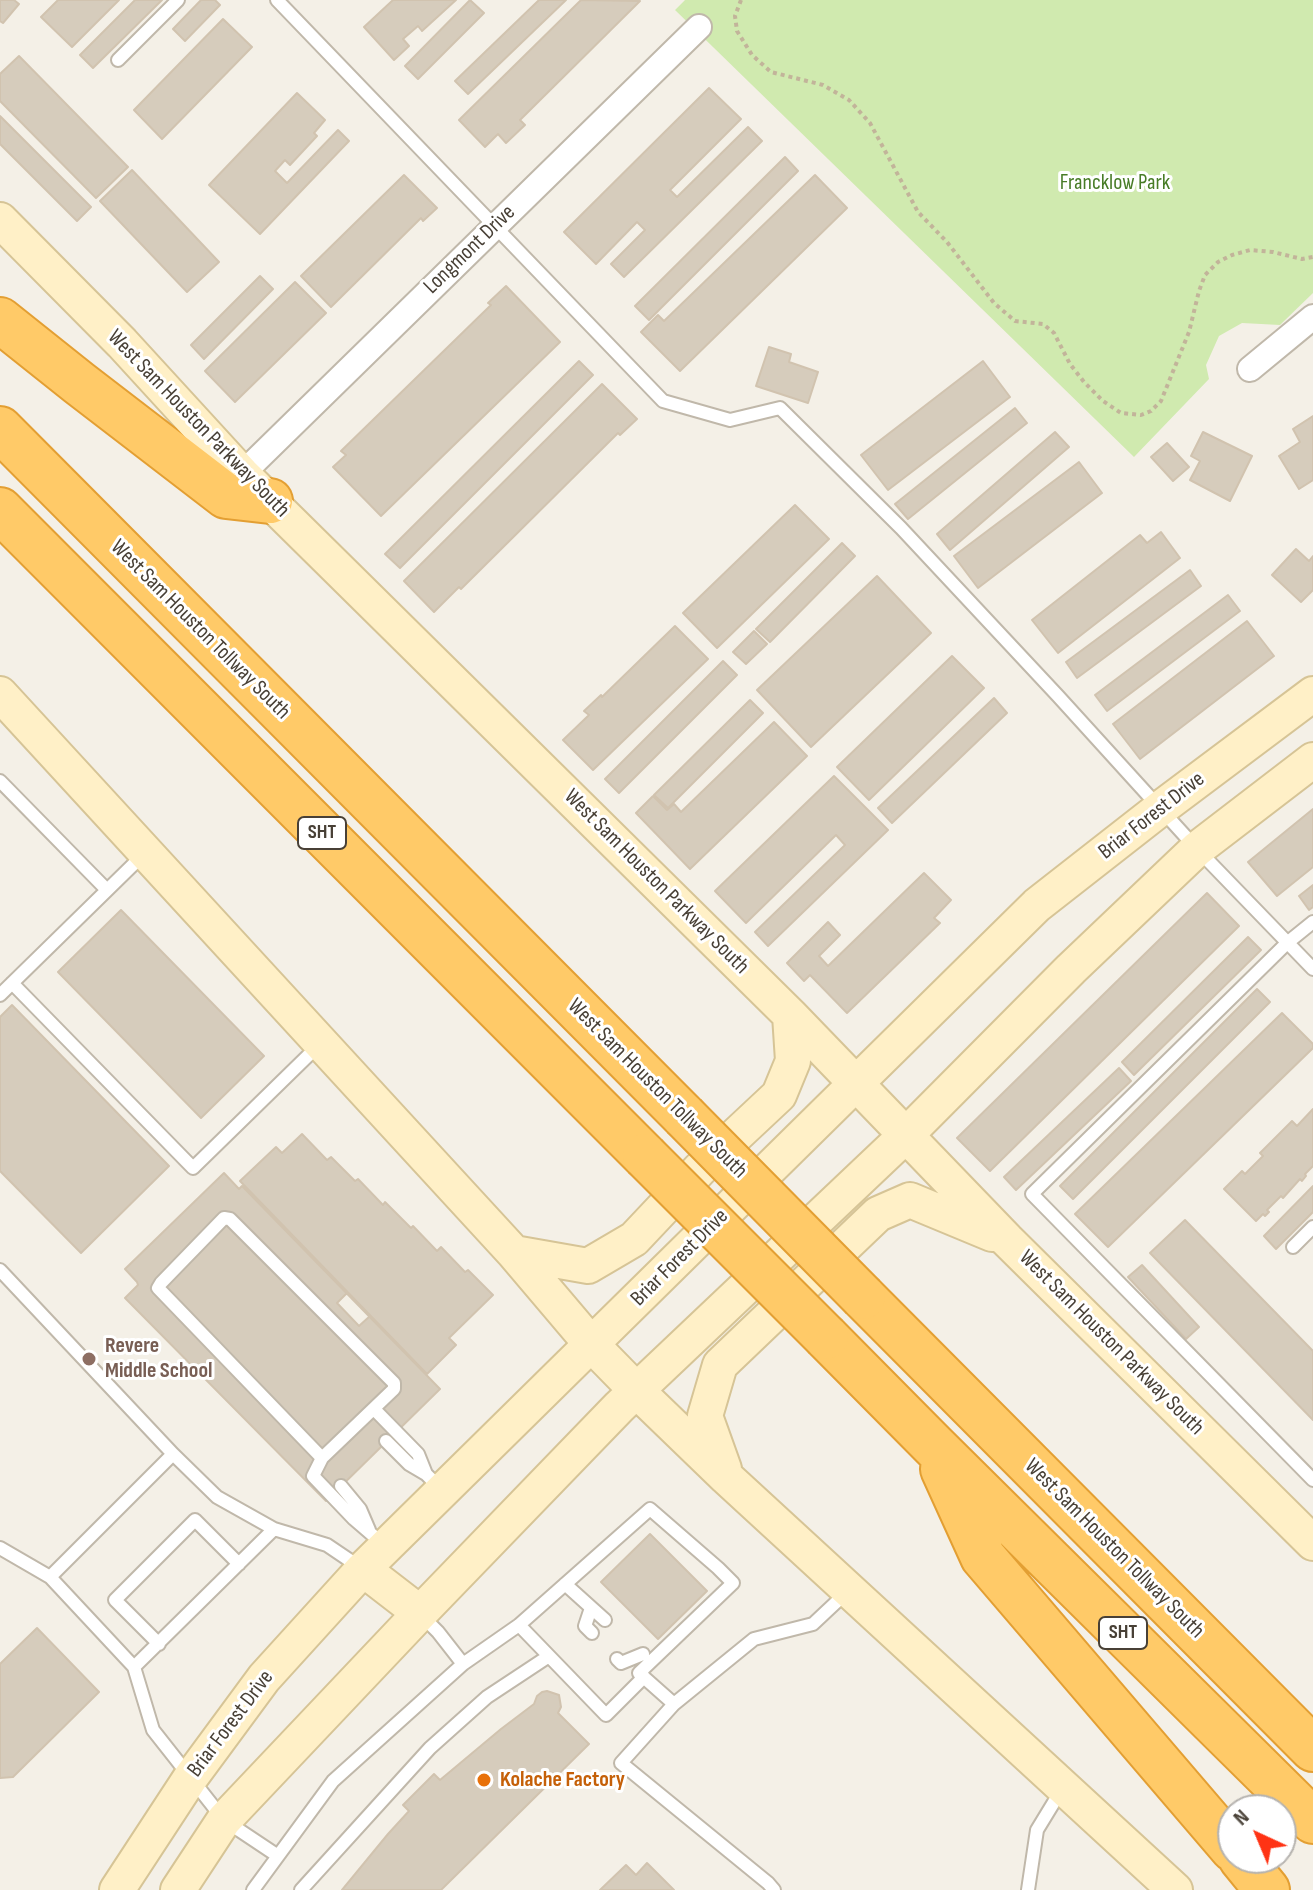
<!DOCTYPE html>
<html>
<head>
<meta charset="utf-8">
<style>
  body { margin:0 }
  #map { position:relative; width:1313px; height:1890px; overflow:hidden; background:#f4f0e7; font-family:"Sofia Sans Condensed",sans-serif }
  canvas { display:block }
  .north { position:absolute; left:1217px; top:1794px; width:80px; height:80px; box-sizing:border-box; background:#fff; border:2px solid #b6b3af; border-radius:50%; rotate:316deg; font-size:22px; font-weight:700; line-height:32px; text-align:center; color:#484036 }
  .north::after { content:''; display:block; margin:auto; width:28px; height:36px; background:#ff3314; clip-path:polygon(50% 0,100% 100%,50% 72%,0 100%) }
</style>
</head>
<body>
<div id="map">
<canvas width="1313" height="1890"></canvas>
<div class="north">N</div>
</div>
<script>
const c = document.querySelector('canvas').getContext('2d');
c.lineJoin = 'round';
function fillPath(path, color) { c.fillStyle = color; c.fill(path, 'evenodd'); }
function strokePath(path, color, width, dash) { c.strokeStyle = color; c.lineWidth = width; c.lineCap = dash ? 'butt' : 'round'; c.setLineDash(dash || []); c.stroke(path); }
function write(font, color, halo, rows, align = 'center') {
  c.font = font + ' "Sofia Sans Condensed",sans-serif'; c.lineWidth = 6; c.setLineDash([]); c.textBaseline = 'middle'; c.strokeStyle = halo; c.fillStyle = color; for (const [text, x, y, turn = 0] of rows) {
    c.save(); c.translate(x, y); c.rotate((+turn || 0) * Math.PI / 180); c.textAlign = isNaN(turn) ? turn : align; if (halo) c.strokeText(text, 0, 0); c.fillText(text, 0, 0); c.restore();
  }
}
fillPath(new Path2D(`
  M685 0H1313V293L1280 325 1242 323 1219 336 1206 365 1209 379 1134 457 675 10Z`), '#d0eaaf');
const building = new Path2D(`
  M0 0H14L19 4 3 23 0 21Z
  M58 0H119L72 47 41 17Z
  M135 0H162L93 68 80 55Z
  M201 0H215L220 5 185 41 173 29Z
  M393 0H456L422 31 418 26 403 39 409 46 394 60 364 27Z
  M470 0 484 13 418 79 405 66Z
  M539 0H566L468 94 455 81Z
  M581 0 640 1 520 120 525 125 506 143 498 134 485 147 459 120Z
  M223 19 252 47 162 139 134 110Z
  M19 56 128 167 96 198 0 101V74Z
  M709 88 741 119 670 190 677 197 748 127 762 141 624 277 611 264 645 230 637 222 596 264 564 232Z
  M297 93 325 120 314 133 317 136 290 165 285 160 275 171 287 183 338 130 349 141 260 234 209 185Z
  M0 116 91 207 77 221 0 144Z
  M785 157 798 171 649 320 635 306Z
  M132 170 219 262 187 292 100 201Z
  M404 175 437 208 423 221 421 218 331 307 301 276Z
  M815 175 847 208 680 371 641 332 658 315 664 321Z
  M260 276 273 289 204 359 191 345Z
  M295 282 326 313 235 402 205 371Z
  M506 286 560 342 381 516 333 467 346 455 341 451 491 305 488 303Z
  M769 347 791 354 789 362 818 372 808 403 756 386Z
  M579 361 593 375 400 568 385 554Z
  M983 361 1010 397 888 490 861 455Z
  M602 384 637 419 620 435 618 433 461 589 459 587 434 612 404 581Z
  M1015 408 1027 423 908 519 895 504Z
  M1313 416V480L1299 489 1279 456 1300 442 1293 429Z
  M1055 432 1069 447 950 550 937 534Z
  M1203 432 1252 456 1230 501 1190 480 1200 461 1191 456Z
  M1167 443 1189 467 1173 481 1151 457Z
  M1079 462 1102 493 978 588 954 556Z
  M795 505 829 539 717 648 683 613Z
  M1161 532 1180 558 1058 653 1032 620 1140 535 1147 543Z
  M842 543 855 556 770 642 756 629Z
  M1296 549 1309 561 1313 556V590L1301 602 1272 575Z
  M1190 570 1201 586 1077 678 1066 662Z
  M877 576 931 633 811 747 757 690Z
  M1228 595 1240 611 1107 711 1095 695Z
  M1247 621 1274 656 1140 759 1113 724Z
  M675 626 708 659 593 770 563 740 589 715 584 711 601 695 602 697Z
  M754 631 767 644 746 664 733 652Z
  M952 656 984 688 869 800 837 767Z
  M723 661 737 675 619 793 605 779Z
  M994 698 1007 713 892 823 878 808Z
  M750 700 763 713 668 808 654 795Z
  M774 722 807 756 690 869 636 813 653 796 667 810 674 804 681 812Z
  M834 776 888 830 768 946 755 932 845 845 836 835 746 923 715 891Z
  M1313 809V867L1277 896 1248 862Z
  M924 873 951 900 934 918 940 923 847 1013 810 975 804 981 787 963 828 922 840 935 819 956 828 966Z
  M1313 885V907L1309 910 1299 896Z
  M1207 893 1239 926 990 1171 957 1138Z
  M121 910 264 1056 201 1118 58 972Z
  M1248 937 1261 950 1134 1075 1122 1062Z
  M1257 989 1270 1002 1073 1199 1060 1186Z
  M12 1005 169 1166 81 1253 0 1171V1017Z
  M1282 1013 1313 1044V1048L1108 1247 1075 1214Z
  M1119 1068 1131 1081 1016 1190 1004 1177Z
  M1313 1109V1166L1305 1174 1306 1176 1302 1181 1300 1179 1283 1198 1281 1196 1267 1210 1269 1212 1265 1216 1263 1214 1256 1221 1224 1189 1242 1171 1245 1174 1263 1156 1260 1153 1292 1121 1297 1126Z
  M302 1134 327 1160 331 1157 355 1181 358 1179 383 1205 385 1202 411 1228 413 1226 437 1251 441 1247 465 1272 468 1270 493 1295 449 1338 456 1345 427 1374 240 1181 276 1147 282 1153Z
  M224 1173 239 1189 242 1186 440 1389 326 1501 125 1298 138 1285 137 1282 125 1269Z
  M1313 1186V1212L1276 1249 1264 1236Z
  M1185 1220 1313 1351V1420L1150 1253Z
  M1142 1265 1199 1327 1186 1339 1128 1277Z
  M347 1293 370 1316 359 1326 337 1303Z
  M650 1534 707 1591 658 1639 601 1582Z
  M37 1628 99 1692 13 1777 0 1778V1664Z
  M547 1691 559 1695 561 1707 558 1713 589 1744 441 1890H342L388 1834 409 1811 403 1805 434 1774 440 1780 501 1729 534 1704 537 1696 542 1692Z
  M647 1863 674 1890H600L626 1865 636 1875Z`);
fillPath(building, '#d6ccbc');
strokePath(building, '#d1c3af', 2);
const service = new Path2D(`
  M277 0 663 401 730 420 780 408 901 528 1058 696 1197 849 1313 969
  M118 60 178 0
  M0 781 107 890
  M1313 922 1287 943 1032 1194 1313 1480
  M12 983 193 1168 320 1044
  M0 995 143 855
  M1293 1247 1313 1227
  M0 1270 173 1454 217 1497 274 1529 327 1545 361 1568
  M374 1409 418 1454 426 1474 441 1489
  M386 1441 409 1464 426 1474
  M322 1458 158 1288 161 1283 224 1218 230 1219 394 1383V1389L322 1458 313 1476 354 1519 383 1544
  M341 1486 360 1509 369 1530
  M0 1548 50 1577 134 1667 153 1730 224 1820 278 1856
  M50 1577 173 1454
  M565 1584 605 1620
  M591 1608 585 1626 592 1633
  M422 1616 438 1632 463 1664
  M519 1625 606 1715 644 1677
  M159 1644 115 1600 195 1520 239 1564
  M617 1659 621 1663 643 1654
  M134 1667 274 1529
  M674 1704 621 1763 768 1883 774 1890
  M253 1890 333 1781 463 1664 519 1625 650 1509 718 1568 733 1583 639 1673 674 1704 754 1639 813 1624 846 1593
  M301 1890 430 1748 487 1697 549 1656
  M1028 1890 1037 1830 1062 1789`);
const minor = new Path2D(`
  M1250 369 1313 317
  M242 474 699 27`);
const secondary = new Path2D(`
  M0 220 122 343 242 474 790 1015 1007 1240 1313 1543
  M0 694 514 1253 592 1345 636 1390 726 1477 1175 1890
  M514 1253 588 1266 634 1239 700 1169 779 1095 793 1061 790 1015
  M724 1469 705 1416 720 1365 878 1214 910 1200 992 1234
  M363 1569 420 1613
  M117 1890 191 1777 264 1678 363 1569 1037 905 1161 808 1313 694
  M178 1890 224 1820 420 1613 619 1407 905 1136 1071 969 1197 849 1313 760`);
const motorway = new Path2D(`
  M0 320 79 383 226 496 270 501
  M0 429 684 1116
  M0 510 645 1156
  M863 1297 1313 1749
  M826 1337 933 1445 1313 1821
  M943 1469 983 1557 1233 1849
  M1241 1858 1267 1890`);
strokePath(service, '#c0b8aa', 16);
strokePath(minor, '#c0b8aa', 28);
strokePath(secondary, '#d6c496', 38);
strokePath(motorway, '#e39f33', 48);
strokePath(new Path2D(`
  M741 0 735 16 737 31 752 55 771 72 823 85 849 100 870 123 918 212 947 242 994 303 1015 321 1043 324 1054 333 1070 364 1084 382 1103 401 1121 413 1141 415 1151 411 1161 401 1189 332 1199 291 1205 275 1218 262 1232 255 1250 250 1273 252 1302 259 1313 257`), '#c2b49a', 4, [4, 4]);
strokePath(service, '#fff', 12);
strokePath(minor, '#fff', 24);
strokePath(secondary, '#fff0c7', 34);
strokePath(motorway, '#ffca68', 44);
const motorwayBridge = new Path2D(`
  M684 1116 863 1297
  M645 1156 826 1337`);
strokePath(motorwayBridge, '#e39f33', 48, []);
strokePath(motorwayBridge, '#ffca68', 44);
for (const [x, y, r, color] of [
  [89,1359,8,"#8d6e63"],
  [484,1780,8,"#e8710a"]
]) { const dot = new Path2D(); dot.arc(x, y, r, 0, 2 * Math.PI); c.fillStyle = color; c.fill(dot); strokePath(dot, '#fff', 3); }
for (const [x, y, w] of [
  [322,833,48],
  [1123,1633,48]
]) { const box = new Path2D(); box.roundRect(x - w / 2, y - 16, w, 32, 6); c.fillStyle = '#fff'; c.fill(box); strokePath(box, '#484036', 2); }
write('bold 20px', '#484036', null, [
  ["SHT",322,833],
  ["SHT",1123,1633]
]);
write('22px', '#487c27', '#fff', [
  ["Francklow Park",1115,183]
]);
write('22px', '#484036', '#fff', [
  ["Longmont Drive",470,250,-44],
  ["West Sam Houston Parkway South",198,424,46],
  ["West Sam Houston Tollway South",200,630,45],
  ["Briar Forest Drive",1152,816,-38],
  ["West Sam Houston Parkway South",656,882,45],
  ["West Sam Houston Tollway South",657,1089,45],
  ["Briar Forest Drive",680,1258,-45],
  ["West Sam Houston Parkway South",1111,1343,45],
  ["West Sam Houston Tollway South",1114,1549,45],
  ["Briar Forest Drive",231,1724,-53]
]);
write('bold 22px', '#785e54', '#fff', [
  ["Revere",105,1346],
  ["Middle School",105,1371]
], 'left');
write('bold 22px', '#c56008', '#fff', [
  ["Kolache Factory",500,1780]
], 'left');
</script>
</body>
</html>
